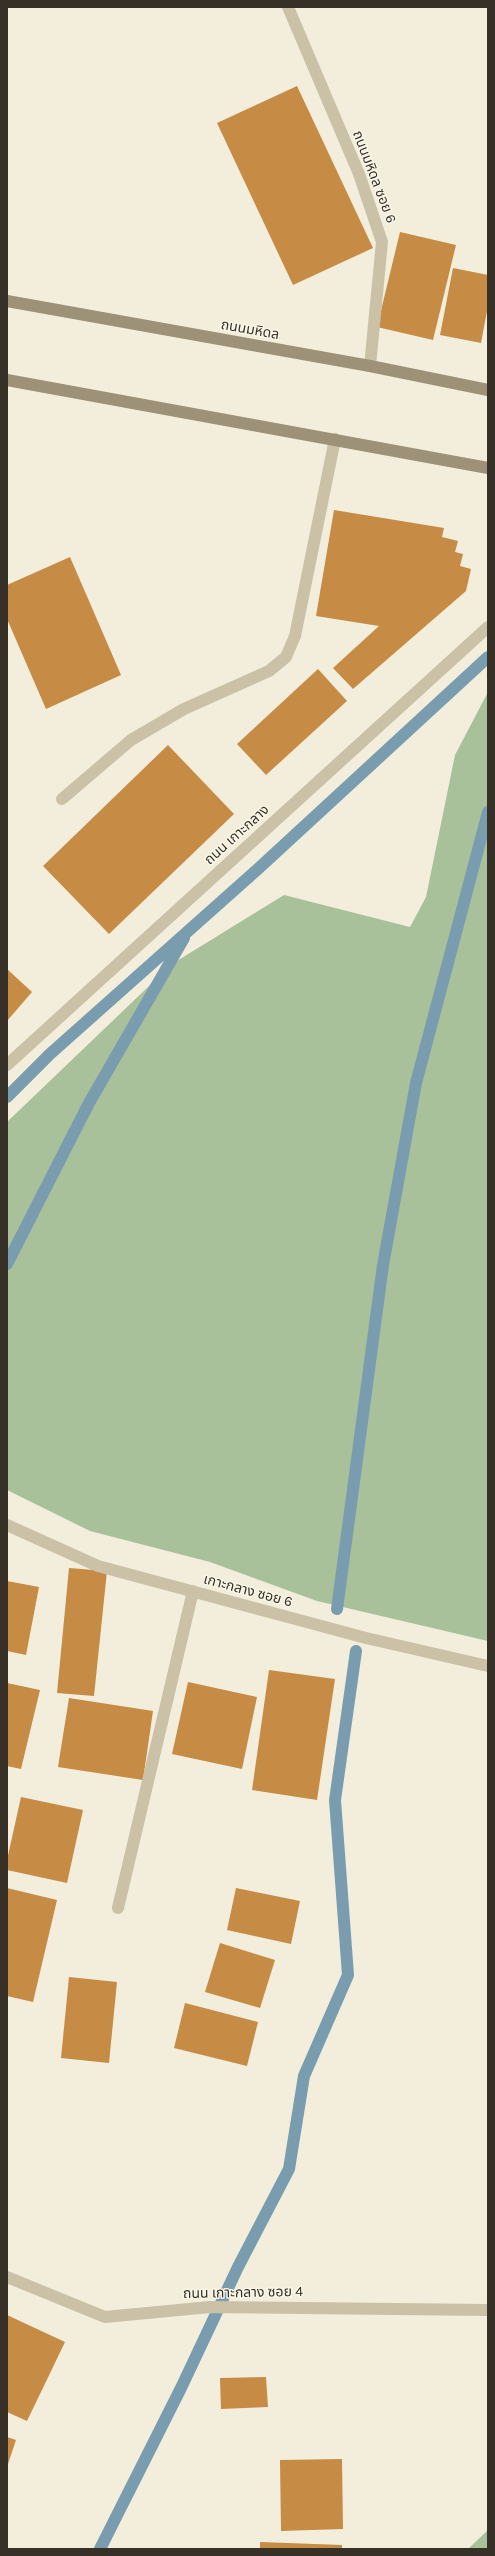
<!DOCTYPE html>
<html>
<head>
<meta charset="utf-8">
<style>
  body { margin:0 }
  #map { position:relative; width:495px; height:2556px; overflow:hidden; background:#f2eedb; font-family:Karla,sans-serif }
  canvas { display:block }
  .frame { position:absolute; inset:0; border:8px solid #363027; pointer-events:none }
</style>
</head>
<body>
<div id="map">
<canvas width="495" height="2556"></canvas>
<div class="frame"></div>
</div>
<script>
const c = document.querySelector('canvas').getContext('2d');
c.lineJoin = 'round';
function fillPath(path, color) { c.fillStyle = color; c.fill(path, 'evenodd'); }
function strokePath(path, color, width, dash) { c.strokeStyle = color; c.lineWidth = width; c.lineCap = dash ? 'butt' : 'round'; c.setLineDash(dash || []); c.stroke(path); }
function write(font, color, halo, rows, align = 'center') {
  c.font = font + ' Karla,"Noto Sans Thai",sans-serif'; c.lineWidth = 3; c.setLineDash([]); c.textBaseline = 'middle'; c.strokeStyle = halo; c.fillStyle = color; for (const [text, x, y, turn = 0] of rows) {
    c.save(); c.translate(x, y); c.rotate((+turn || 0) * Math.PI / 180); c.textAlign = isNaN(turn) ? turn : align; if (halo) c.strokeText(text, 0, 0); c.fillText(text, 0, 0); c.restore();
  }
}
fillPath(new Path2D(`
  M488 692V1641L317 1601 210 1562 90 1531 7 1490V1122L172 964 284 895 410 927 426 897 455 755Z
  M488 2530V2549H468Z`), '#a8c19b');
strokePath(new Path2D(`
  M7 1097 50 1054 259 868 488 657
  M7 1264 89 1103 184 938
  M337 1609 383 1265 416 1083 488 812
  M100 2549 181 2388 238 2267 289 2169 304 2076 348 1975 335 1800 356 1651`), '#799daf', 12);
fillPath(new Path2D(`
  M297 86 373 248 293 285 217 123Z
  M400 232 456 245 433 340 377 327Z
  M453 268 488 275V306L481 343 440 335Z
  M334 510 444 528 442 537 458 541 455 552 463 554 460 566 471 569 466 591 353 689 333 668 379 626 316 616Z
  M70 557 121 675 46 709 7 619V585Z
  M318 669 347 701 266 775 237 744Z
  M168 745 234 814 109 934 43 866Z
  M7 969 32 992 7 1021Z
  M69 1568 107 1571 94 1696 57 1693Z
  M7 1581 39 1587 26 1655 7 1651Z
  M269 1670 335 1679 317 1800 252 1790Z
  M188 1682 257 1697 242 1769 172 1754Z
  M7 1683 40 1690 21 1769 7 1766Z
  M69 1698 153 1711 143 1780 58 1767Z
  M21 1797 83 1810 67 1883 7 1870V1860Z
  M7 1888 57 1900 33 2002 7 1996Z
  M236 1888 300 1901 291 1944 227 1930Z
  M220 1943 275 1960 260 2008 205 1992Z
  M69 1977 117 1982 109 2063 61 2058Z
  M185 2003 258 2022 247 2066 174 2048Z
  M7 2315 65 2342 27 2421 7 2412Z
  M266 2377 268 2407 221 2409 220 2378Z
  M7 2437 16 2440 7 2467Z
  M342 2459 343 2529 281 2531 280 2460Z
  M260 2542 342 2545V2549H260Z`), '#c68b44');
strokePath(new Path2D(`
  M62 799 131 740 184 709 269 671 286 657 295 636 335 439`), '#cac1a7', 12);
strokePath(new Path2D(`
  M288 7 359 174 382 242 370 366
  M7 1065 488 627
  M7 1525 98 1566 366 1638 488 1666
  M118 1908 193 1591
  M7 2277 105 2317 210 2307 488 2310`), '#cac1a7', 12);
strokePath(new Path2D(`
  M7 301 370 366 488 390
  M7 380 488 468`), '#9d9178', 12);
write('14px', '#363027', '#f9f6e7', [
  ["ถนนมหิดล ซอย 6",374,177,69],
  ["ถนนมหิดล",250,330,10],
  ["ถนน เกาะกลาง",237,835,-42],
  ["เกาะกลาง ซอย 6",248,1591,15],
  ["ถนน เกาะกลาง ซอย 4",243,2293,-1]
]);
</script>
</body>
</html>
